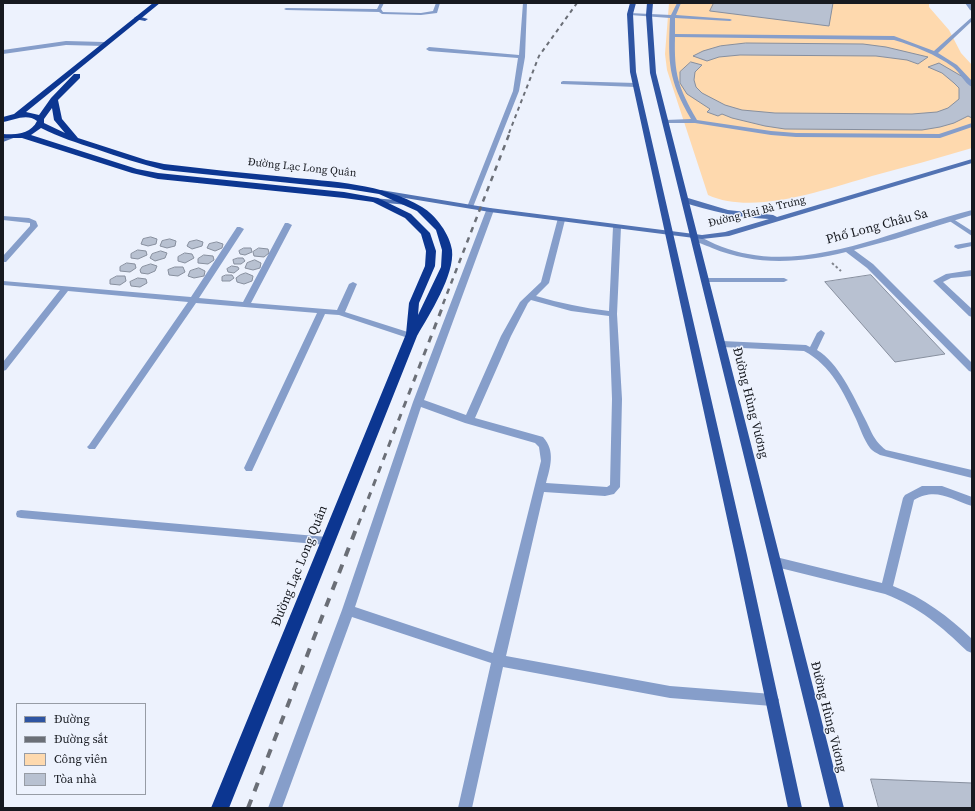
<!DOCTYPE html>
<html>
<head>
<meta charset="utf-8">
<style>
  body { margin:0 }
  #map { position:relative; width:975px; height:811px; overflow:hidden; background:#edf2fd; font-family:"Source Serif 4",serif }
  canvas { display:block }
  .frame { position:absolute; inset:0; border:4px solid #171a20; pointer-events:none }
  .legend { position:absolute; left:16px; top:703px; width:130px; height:92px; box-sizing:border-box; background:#edf2fd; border:1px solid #979ca5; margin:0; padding:5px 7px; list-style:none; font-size:12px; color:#171a20 }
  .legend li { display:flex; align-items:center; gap:8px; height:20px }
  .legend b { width:20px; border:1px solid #979ca5 }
</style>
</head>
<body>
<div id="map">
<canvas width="975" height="811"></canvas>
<div class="frame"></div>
<ul class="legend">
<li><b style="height:5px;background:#2e54a2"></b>Đường</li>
<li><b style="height:5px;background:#6b6f77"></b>Đường sắt</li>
<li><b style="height:11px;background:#fed9ae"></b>Công viên</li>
<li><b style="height:11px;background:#b8c1d1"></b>Tòa nhà</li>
</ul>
</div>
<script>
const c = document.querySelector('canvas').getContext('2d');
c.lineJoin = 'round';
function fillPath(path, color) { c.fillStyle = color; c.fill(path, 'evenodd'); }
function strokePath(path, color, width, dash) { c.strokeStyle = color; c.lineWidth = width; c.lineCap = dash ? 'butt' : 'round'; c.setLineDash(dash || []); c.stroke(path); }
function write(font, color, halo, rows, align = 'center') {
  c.font = font + ' "Source Serif 4",serif'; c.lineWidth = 3; c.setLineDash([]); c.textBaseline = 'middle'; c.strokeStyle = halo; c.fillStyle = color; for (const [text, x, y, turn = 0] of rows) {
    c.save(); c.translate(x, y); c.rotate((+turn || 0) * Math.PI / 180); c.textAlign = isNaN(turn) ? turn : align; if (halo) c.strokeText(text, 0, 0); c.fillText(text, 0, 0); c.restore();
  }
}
fillPath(new Path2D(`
  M669 3H929V7L949 30 961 53 972 65V148C939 158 905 167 872 176 826 189 754 216 708 195L667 70 665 54Z`), '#fed9ae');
const building = new Path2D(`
  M714 3H833L829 26 710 11Z
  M746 43 863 44 886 47 928 57 918 64 907 60 876 56 740 55 719 57 707 61 693 56 703 51 720 46Z
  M691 62 702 65 695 72 694 80 696 87 702 93 725 105 742 110 775 113 912 114 937 112 948 108 959 99V88L954 83 942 73 928 67 939 63 963 77 972 87V118L968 116 954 123 940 127 922 130 785 129 765 126 732 118 722 114 718 116 707 112 710 109 687 94 680 83V72Z
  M151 237 157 239 156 244 148 246 141 244 143 239Z
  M170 239 176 241 175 246 167 248 160 246 162 241Z
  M197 240 203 242 202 246 192 249 187 246 189 242Z
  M217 242 223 244 222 248 215 251 207 248 209 244Z
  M244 248H251L252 252 245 255 240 254 239 251Z
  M259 248 268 249 269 253 264 257 254 256 253 252Z
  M138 250 146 251 147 255 138 259 131 258V254Z
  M161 251 167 253 165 258 155 261 150 258 152 254Z
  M185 253 192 254 194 258 185 263 178 261V257Z
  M204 255 213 256 214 260 208 264 198 263V259Z
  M238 258H243L245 261 241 264H234L233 260Z
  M255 260 261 263 260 268 253 270 245 268 247 263Z
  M127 263 135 264 136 268 130 272 120 271V267Z
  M151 264 157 266 155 271 148 274 141 273 140 270 142 267Z
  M232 266 238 267 239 269 234 273 228 272 227 269Z
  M175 267H183L185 272 178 276 169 275 168 270Z
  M199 268 205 271 204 276 194 278 188 276 190 271Z
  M246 273 253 276 252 281 244 284 237 282 236 278 240 275Z
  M226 275H232L234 278 230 281H222V277Z
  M871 275 945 354 895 362 825 282Z
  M117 276H125L126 281 120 285 110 284V280Z
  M138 278 146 279 147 283 140 287 131 286 130 282Z
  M871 779 972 783V808H879Z`);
fillPath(building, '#b8c1d1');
strokePath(building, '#878f9e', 1);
strokePath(new Path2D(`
  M832 263 841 271`), '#80848c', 2, [2.5, 2.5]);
fillPath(new Path2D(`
  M380 3H384L381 9 383 12 421 13 433 11 436 3H440L437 13 421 15 382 14 379 12 286 10 284 9 286 8 377 9Z
  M523 3H527L525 57 519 91 473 207 472 208H468L467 207 513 91 518 58 429 51 426 49 429 47 519 55Z
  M677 3H681L676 15 730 19 732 20 730 21 675 18V34L894 36 934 51 972 17V21L938 53 957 65 972 81V87C964 83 960 72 953 67 935 54 914 46 894 40L675 37C674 74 678 87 697 120L771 131 796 133 939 134 972 123V127L940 138 796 137 771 135 695 123H663V121L665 120 691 119C668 79 668 63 670 18L630 15 628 14 630 13 671 15Z
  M66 41 104 42 107 44 104 46 66 45 3 54V50Z
  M563 81 636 83 639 85 636 87 561 84V82Z
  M3 216 29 218 36 221 38 226 6 262H3V256L30 226V223L3 220Z
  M950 217 972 231V236L948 220V218Z
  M285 223H288L292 225 251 303 337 310 349 284 353 282 357 284 345 312 414 334 415 336 411 339 339 315 325 314 252 471H246L244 468 317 313 196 303 95 449H89L87 447 89 445 188 302 68 291 6 370 3 371V362L60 290 3 285V281L191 297 237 227H240L244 229 199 298 243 302Z
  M972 242V246L958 249 954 247 955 245Z
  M702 278H784L788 280 784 282H702Z
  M821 330 825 333 817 350C838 362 854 397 864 417 872 432 873 440 886 450L972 470V478L880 455C877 453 872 451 870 448 864 440 860 428 856 419 844 393 831 365 804 351L722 347 718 344 722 341 806 345 810 347 817 333Z
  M21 510 327 537 331 538 332 541 331 544 327 545 21 518 17 517 16 514 17 511Z`), '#869eca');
fillPath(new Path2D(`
  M965 3H971L972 11 970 10Z
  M487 208H490L494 210 424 400 466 415 501 336 520 302 541 282 558 218H564L565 220 549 283 536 296C560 303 584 308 609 311L613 227 617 225 621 227 617 314 622 399 620 487 614 494 605 496 544 492 506 656 670 686 772 694 777 696 779 700 777 704 772 706 670 698 503 667 472 808H458L491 663 352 617 282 808H268L342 610 413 402ZM531 300 571 311 609 316 612 399 610 485 607 487 546 483C550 468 556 451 543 437L475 418 511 336 528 303ZM421 407 465 423 535 443 539 447 541 461 493 653 355 607Z
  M972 210V215L895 239 854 250 873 264 972 363V372L969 371 867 268 846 252C801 263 755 266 712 248 705 245 695 242 690 237L694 235H697C713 244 730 251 748 254 820 268 903 227 972 210Z
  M972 270V276L951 278 943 282 972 309V317L969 316 933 281 946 274Z
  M922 486H942L972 497V506C950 499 936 487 914 500L893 586C924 598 948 616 972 639V653L967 651C941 626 919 607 885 594L776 567 772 565 770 562 772 559 776 557 882 583 903 498 905 495Z`), '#869eca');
fillPath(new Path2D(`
  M14 134 16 135V137L3 142V138Z
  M972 159V163L729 236 702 239 490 212 381 194 377 192 381 190 490 208 702 235 725 232 769 219C739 218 710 211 682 202V198H688L728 210 773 215 777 217Z
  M372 198 408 201 412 203 408 205 375 202H372Z`), '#5273b3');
fillPath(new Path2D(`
  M630 3H636L633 14 636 72 747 555 802 808H788L735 555 630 72 627 14Z
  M647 3H653L652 15 656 73 844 808H830L650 73 646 15Z
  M137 16 148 19 145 21 135 19 134 18Z`), '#2e54a2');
fillPath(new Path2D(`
  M153 3H160L26 112 39 115 51 98 74 74H80V78L58 100 62 119 78 138 146 160 164 164C205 169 246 173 287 177 333 182 382 183 422 207 436 215 450 235 452 250 455 275 429 315 417 336L229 808H211L406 334 409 303 425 266 426 251 421 234 405 218 373 202 344 198 158 179 132 173 22 138H3V134C15 135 31 134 37 121 27 113 14 120 3 122V117L14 114ZM52 108 54 120 65 133 44 123V119ZM41 128C59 137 77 143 96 149 118 157 141 164 164 170L348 189 379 194 417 211 436 230 442 250 441 267 418 315 419 303 435 266 436 251 430 233 411 214 378 198 344 192 158 173 137 169 31 135Z`), '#0c3691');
strokePath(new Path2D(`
  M509 133 539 56 577 3`), '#6b6f77', 2, [4, 4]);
strokePath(new Path2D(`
  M443 304 510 132`), '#6b6f77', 2.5, [5.5, 5.5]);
strokePath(new Path2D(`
  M358 525 444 303`), '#6b6f77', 3, [7, 7]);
strokePath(new Path2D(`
  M248 808 358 524`), '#6b6f77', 4, [9, 9]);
write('11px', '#171a20', '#edf2fd', [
  ["Đường Lạc Long Quân",302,168,6],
  ["Đường Hai Bà Trưng",757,212,-14]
]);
write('13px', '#171a20', '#edf2fd', [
  ["Phố Long Châu Sa",877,227,-15],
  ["Đường Hùng Vương",750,403,76],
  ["Đường Lạc Long Quân",300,566,-68],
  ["Đường Hùng Vương",828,717,76]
]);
</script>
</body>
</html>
